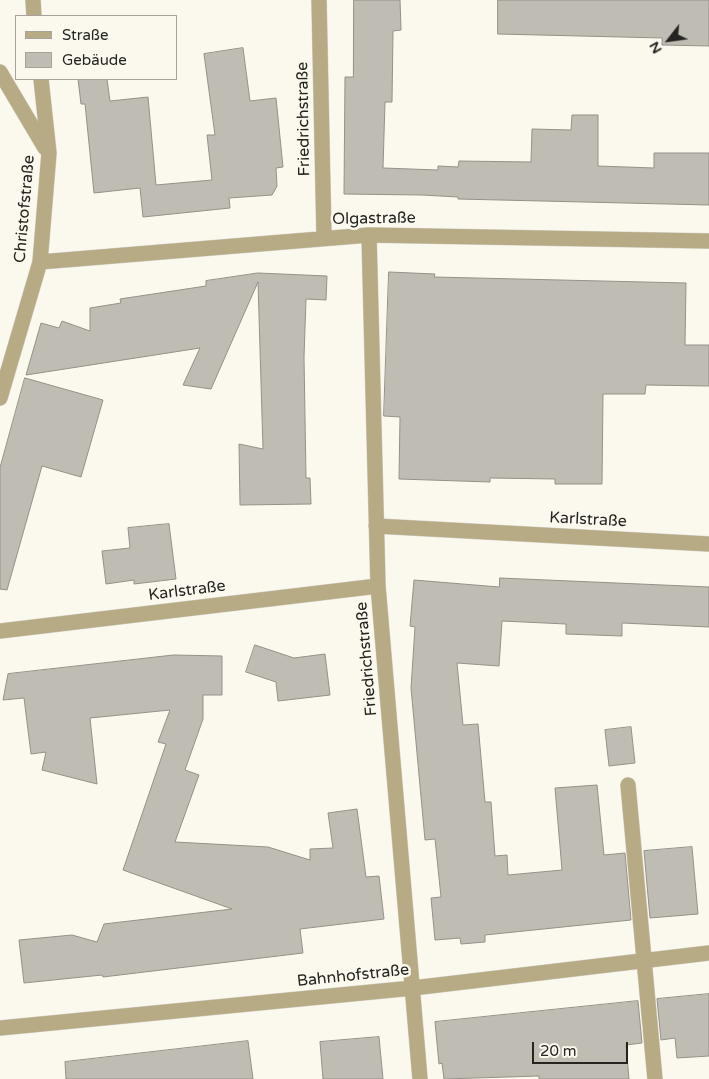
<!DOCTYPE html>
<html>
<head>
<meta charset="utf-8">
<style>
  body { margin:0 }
  #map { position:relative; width:709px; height:1079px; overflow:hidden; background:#fbf8ee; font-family:"Varela Round",sans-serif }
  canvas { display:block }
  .legend { position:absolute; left:15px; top:15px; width:162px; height:65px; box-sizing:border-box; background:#fbf8ee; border:1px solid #a5a39c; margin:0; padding:6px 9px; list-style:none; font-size:15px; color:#252420 }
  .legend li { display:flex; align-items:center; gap:10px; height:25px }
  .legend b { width:25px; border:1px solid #a5a39c }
  .north { position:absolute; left:644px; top:15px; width:50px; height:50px; -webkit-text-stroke:4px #fbf8ee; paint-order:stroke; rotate:240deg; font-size:14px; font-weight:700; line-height:20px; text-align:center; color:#252420 }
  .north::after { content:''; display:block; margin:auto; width:18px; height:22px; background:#252420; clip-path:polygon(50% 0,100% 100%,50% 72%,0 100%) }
  .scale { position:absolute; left:532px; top:1042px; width:96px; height:22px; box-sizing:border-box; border:2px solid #252420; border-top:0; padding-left:6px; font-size:15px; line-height:18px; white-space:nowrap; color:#252420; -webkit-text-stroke:4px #fbf8ee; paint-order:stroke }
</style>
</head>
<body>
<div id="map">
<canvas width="709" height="1079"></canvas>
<ul class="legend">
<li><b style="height:6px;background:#b7ab85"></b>Straße</li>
<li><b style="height:14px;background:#bfbcb3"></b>Gebäude</li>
</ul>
<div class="north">N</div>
<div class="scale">20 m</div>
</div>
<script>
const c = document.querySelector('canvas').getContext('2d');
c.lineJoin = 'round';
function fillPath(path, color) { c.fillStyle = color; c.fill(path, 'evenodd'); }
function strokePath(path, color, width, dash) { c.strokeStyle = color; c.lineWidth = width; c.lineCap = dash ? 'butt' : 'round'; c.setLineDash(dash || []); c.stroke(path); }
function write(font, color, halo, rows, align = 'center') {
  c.font = font + ' "Varela Round",sans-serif'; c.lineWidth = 5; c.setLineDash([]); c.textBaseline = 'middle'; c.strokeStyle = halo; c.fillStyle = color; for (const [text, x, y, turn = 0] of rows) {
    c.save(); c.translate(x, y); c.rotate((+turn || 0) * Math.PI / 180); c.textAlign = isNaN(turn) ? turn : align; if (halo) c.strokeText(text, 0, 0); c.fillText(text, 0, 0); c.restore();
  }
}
const building = new Path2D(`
  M354 0H400L401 30 393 31 392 102H385L383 168 438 170V166L458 167 459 161 531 162 532 129 571 130 572 115H598V166L654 168V153H709V205L458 199V197L422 195 344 194 345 77H353Z
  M498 0H709V46L662 45V38L498 34Z
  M243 48 250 101 276 98 283 167 276 168 277 186 272 195 229 198 230 208 143 217 140 188 94 193 85 104H81L78 79H107L110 101 148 97 156 185 212 180 207 135H215L204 54Z
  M389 272 435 274 434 277 686 283 685 345H709V386L646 385 645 394H603L602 484H555V479L490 478V482L399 479 400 417 384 416Z
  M258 273 327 276 326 300 306 299 304 357 306 478H310L311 504 240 505 239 444 263 449 258 282 211 389 183 385 200 348 26 375 41 323 59 328 62 321 90 331V308L121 303 120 299 206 286V281Z
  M25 378 103 400 81 477 42 466 7 590 0 589V468Z
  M169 524 176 579 134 584V580L106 584 102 551 130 548 128 528Z
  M500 578 709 587V627L622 623V636L566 634V624L502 621 499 666 457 663 463 725 478 724 485 802H491L495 856 507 855 508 875 562 870 555 788 597 785 604 855 625 853 631 920 485 935V942L461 944 460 938 435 940 431 898 441 897 435 839 425 840 411 688 415 627 410 626 414 580 499 587Z
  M255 645 294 658 325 654 330 695 278 701 276 682 246 672Z
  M174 655 222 656V695H203V719L185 770 199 775 175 842 268 847 310 860V849L333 848 328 813 357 809 366 877 379 876 384 919 300 929 303 953 103 977 102 975 24 983 19 940 72 935 97 942 104 924 232 909 123 870 166 744 158 742 170 710 90 718 97 784 42 770 46 752 31 754 24 698 3 700 8 674Z
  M631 727 635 763 609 766 605 730Z
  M692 847 698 914 650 918 644 851Z
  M709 994V1056L677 1058 675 1038 661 1040 657 999Z
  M638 1001 642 1043 626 1045 629 1079H539V1076L444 1079 442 1063 439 1064 435 1022Z
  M379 1037 383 1079H323L320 1042Z
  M248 1041 253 1079H66L65 1062Z`);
fillPath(building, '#bfbcb3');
strokePath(building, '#949188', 1);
const minor = new Path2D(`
  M33 0 34 16
  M319 0 324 237
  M0 72 45 148
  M369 235 378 586 420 1079
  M40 262 369 235 709 241
  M0 398 40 262 49 153 41 79
  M376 526 709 544
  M0 631 378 586
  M628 785 655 1079
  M0 1028 413 988 709 953`);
strokePath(minor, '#d4d2c9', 16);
strokePath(minor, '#b7ab85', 15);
write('16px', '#252420', '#fbf8ee', [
  ["Friedrichstraße",304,119,-91],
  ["Christofstraße",25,209,-85],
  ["Olgastraße",374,219,-1],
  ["Karlstraße",588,520,3],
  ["Karlstraße",187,591,-7],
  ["Friedrichstraße",367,659,-95],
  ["Bahnhofstraße",353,976,-6]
]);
</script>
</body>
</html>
